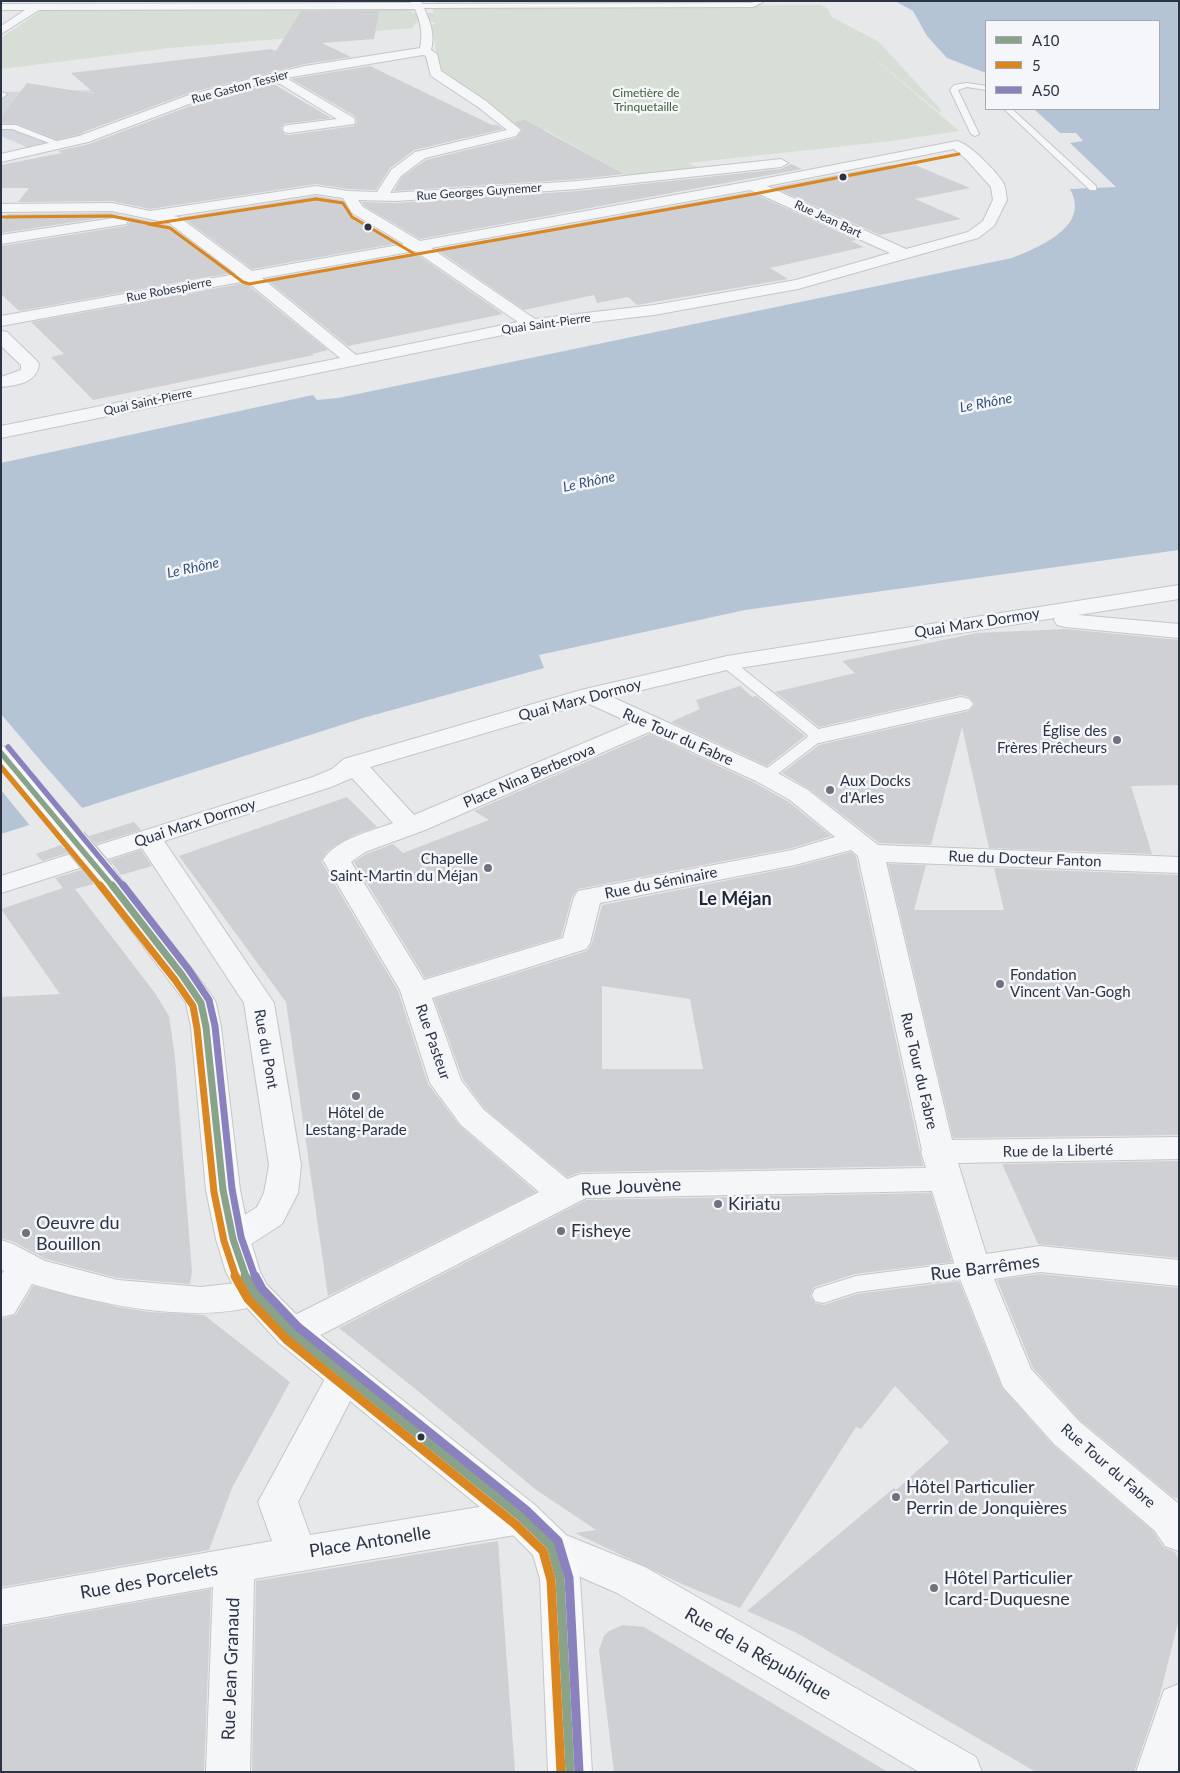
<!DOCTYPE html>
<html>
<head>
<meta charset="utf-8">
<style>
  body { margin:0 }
  #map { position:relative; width:1180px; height:1773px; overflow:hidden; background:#e6e8ea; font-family:Lato,sans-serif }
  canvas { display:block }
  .frame { position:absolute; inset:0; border:2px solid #2b3445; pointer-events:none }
  .legend { position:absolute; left:985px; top:20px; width:175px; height:90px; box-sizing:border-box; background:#f4f6f9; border:1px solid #a4a8b1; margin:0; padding:6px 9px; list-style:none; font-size:15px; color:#2b3445 }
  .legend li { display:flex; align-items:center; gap:10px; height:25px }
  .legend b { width:25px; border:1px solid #a4a8b1 }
</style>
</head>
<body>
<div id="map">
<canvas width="1180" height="1773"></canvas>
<div class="frame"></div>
<ul class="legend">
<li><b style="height:6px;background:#89a28a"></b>A10</li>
<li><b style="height:6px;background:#da8621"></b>5</li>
<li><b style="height:6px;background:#8a82be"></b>A50</li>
</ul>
</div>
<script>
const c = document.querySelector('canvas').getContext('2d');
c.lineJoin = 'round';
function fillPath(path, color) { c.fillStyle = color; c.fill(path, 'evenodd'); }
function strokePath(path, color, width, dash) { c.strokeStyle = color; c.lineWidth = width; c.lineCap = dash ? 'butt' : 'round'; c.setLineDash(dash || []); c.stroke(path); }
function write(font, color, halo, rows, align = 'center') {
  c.font = font + ' Lato,sans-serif'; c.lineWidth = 5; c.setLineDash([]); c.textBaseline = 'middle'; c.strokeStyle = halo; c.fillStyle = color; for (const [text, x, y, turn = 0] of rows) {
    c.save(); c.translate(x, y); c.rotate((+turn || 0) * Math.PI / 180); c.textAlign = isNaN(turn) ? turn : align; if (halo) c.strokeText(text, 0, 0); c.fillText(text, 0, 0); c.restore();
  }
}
fillPath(new Path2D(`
  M96 90 87 103 88 128 77 138 29 148 1 136V92Z`), '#d4d7dd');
fillPath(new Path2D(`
  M433 1H705L708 4 435 5Z
  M821 5 827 8 832 17 879 42 942 111 939 112 856 43 959 131 891 141 688 163 701 169 629 177 546 130 526 132 439 73 432 24H436L434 22 415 23 413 28 169 48 1 69V38L42 10 409 9 413 13H433V8Z`), '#d6ded6');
fillPath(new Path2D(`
  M895 1H1179V550L745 610 539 655 544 668 363 718 1 834V463L313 395 317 400 338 398 1012 258C1040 247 1091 226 1070 189L1116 187 1070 143 1083 141 1076 133H1060L1034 109H1159V21H986V73L947 58 927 36 913 11Z`), '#b4c4d5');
fillPath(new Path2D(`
  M1 714 46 767 84 810 31 827 1 790Z`), '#e6e8ea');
fillPath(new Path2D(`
  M301 11H379L374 39 322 43 351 57 305 64 189 93 78 134 57 139 17 123H1V117L27 83 95 94 71 73 271 49 276 51Z
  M370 66 492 125H497L503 129 414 150 390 168 376 190 348 189 316 184 150 209 112 201 18 202 29 188H1V165L62 153 58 151 89 144 198 103 272 83 331 118 284 124 281 128 284 134 289 135 354 126 357 122 355 116 291 79Z
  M525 120 624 174 578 179 394 191 402 177 426 160 516 138 523 130 514 122Z
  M791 164 802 169 420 239 364 206 362 202 395 203 578 191 781 169Z
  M890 165 897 168 915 165 970 188 915 199 961 219 880 235 773 187Z
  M750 192 857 240 851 241 864 247 770 268 788 279 637 305 628 297 597 303 594 295 524 310 436 249Z
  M316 196 342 200 351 215 399 243 252 269 182 217Z
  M112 213 168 225 231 273 19 311 1 294V246L126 226 130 222 128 217 121 215 1 233V222L8 214Z
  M415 253 503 314 348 346 266 279Z
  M245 283 328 350 312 354 314 355 93 400 51 357 64 354 31 322Z
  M1066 629 1179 640V785L1131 786 1152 854 989 848 962 727 931 845 879 843 809 789 782 773 819 745 969 711 975 704 969 697 961 695 819 727 775 692 855 673 842 661 977 633Z
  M740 686 752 697 756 696 805 736 767 766 671 722 700 709 696 700Z
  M650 734 755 783 789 802 831 836 792 848 578 889 572 897 561 937 425 978 354 862 366 854 393 844 403 853 489 820 474 811Z
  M347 797 377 827 354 835 336 845 328 851 321 861 398 991 428 1084 460 1126 536 1192 328 1296 286 1002 179 856Z
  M134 822 141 830 96 844 89 836Z
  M61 845 67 853 42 861 36 854Z
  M141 850 152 866 121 875 110 860Z
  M851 852 856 857 923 1166 581 1172 567 1177 484 1108 463 1079 434 999 587 951 592 943 602 905 795 867ZM602 986 690 999 703 1069H602Z
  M888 864 926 865 914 910H1004L994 868 1179 875V1135L953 1138Z
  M81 870 94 884 75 889 155 993 169 1016 175 1057 192 1272 190 1284 118 1278 46 1259 14 1242 1 1238V997L60 994 1 909 63 888 55 878Z
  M1179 1161V1258L1038 1244 1002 1164Z
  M931 1193 952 1262 855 1274 814 1287 810 1296 815 1303 824 1305 857 1294 959 1281 1002 1388 1053 1445 1154 1532 1163 1547 1175 1552 1179 1561V1619L1159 1698 1134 1772H1036L797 1633 747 1611 894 1488 896 1490 949 1442 895 1386 861 1429 856 1427 740 1608 682 1584 575 1533 596 1530 535 1489 418 1391 339 1328 586 1200Z
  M1040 1274 1179 1288V1499L1173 1497 1081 1421 1033 1368 997 1280Z
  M33 1286 118 1307 149 1312 204 1315 290 1382 232 1488 209 1550 1 1587V1319L16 1315Z
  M498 1541 515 1772H252L256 1581Z
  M211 1589 204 1772H1V1627Z
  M623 1625 644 1627 888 1772H614L599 1650 604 1636 609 1631Z`), '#ced0d3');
const lane = new Path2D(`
  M756 1 763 2 753 7 417 8 414 6 417 4 752 3Z
  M967 83 986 86V90L967 87 958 90 979 134 975 136 971 134 950 90 954 85Z
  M1 92 7 94 1 99Z
  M1004 109H1012L1096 186V190H1090Z
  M1 125H16L64 144 60 147 12 129H1Z
  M727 659 732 660 827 736 771 779H759L757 776 809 736 722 666 720 663 722 660Z
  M973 1261 981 1263 984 1269 981 1275 973 1277 857 1292 823 1303 815 1301 812 1295 815 1289 856 1276Z`);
const street = new Path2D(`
  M411 1H421C428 18 436 31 431 50L437 54 441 71 486 101 521 130 516 136 425 158 401 176 390 193 578 181 781 159 788 163 781 167 578 189 395 201 358 200 363 207 420 241 752 181 957 141C970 144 997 172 1004 184 1006 189 1006 195 1007 200L994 226 978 238 798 289 654 315 532 329 1 438V426L340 358 246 281 1 326V316L236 274 169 223 112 211 1 212V204L112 203 150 211 316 186 348 191 377 192 391 170 415 152 507 130 478 107 431 76 426 56 423 55 286 78 354 118 355 121 354 124 289 133 284 132 283 129 284 126 289 125 337 119 282 85 272 81 197 101 88 142 1 162V154L79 136 189 95 254 78 305 66 420 48C423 35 421 22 415 9L39 10 1 34V26L25 10H1V4L411 3ZM954 149 967 160 991 187 993 200 983 221 968 232 906 249 767 186ZM750 190 890 253 796 280 654 305 535 319 431 248ZM316 194 343 198 352 213 404 244 252 271 179 217 174 216ZM415 251 518 322 356 355 262 278Z
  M121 217 126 218 128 221 126 224 1 244V235Z
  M1 331 7 332 36 360 39 364C37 383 18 385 1 387V377L21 370V365L1 346Z
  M1179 585V599L1078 615 1179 624V638L1065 627 1057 625 1054 620 1055 618 727 670 612 697 774 771 808 790 878 845 1179 857V873L886 862 952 1140 1179 1137V1159L958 1163 986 1254 1040 1246 1179 1260V1286L1040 1272 994 1279 1031 1369 1080 1422 1179 1504V1551L1165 1546 1155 1531 1054 1444 1003 1387 956 1269 932 1191 586 1198 305 1343 292 1347 279 1343 274 1333 279 1323 539 1192 461 1125 430 1083 400 990 323 860C337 838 370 832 393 823L352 778 331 787 164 841 274 1003 301 1165 298 1193 282 1224 245 1248 233 1252 221 1248 216 1239 221 1230 257 1207 264 1193 269 1165 244 1003 142 848 1 893V876L313 777 332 769 344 759 581 690 727 656ZM587 703 631 723 414 815 370 767ZM649 732 756 781 790 800 835 837 792 850 578 891 574 897 563 938 424 980 351 862 365 852 425 830ZM851 850 858 856 922 1150 921 1152 926 1168 581 1174 567 1179 483 1109 461 1080 432 998 586 949 590 943 600 903 795 865Z
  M961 697 969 699 973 704 969 709 819 743 810 741 807 736 810 731Z
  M1 1240 13 1244 45 1261 118 1280 201 1287 255 1281 267 1285 273 1294 267 1303C196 1326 102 1305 32 1284L14 1314 1 1317V1275L4 1271 1 1269Z
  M345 1361 358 1366 363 1376 298 1502 310 1535 521 1500 535 1505 541 1517 535 1529 521 1534 254 1579 250 1772H206L213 1587 1 1625V1589L272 1541 258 1502 332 1366Z
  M551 1529 645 1567 976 1757 982 1772H919L617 1593 537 1558 531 1546 537 1534Z
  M1179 1684V1772H1136L1164 1690Z`);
const secondary = new Path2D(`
  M1 746 10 748 83 834 87 840 83 846 74 848 65 846 1 769Z
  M102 865 112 867 192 969 212 996 216 1003 221 1027 240 1190 250 1239 260 1272 267 1285 305 1323 535 1505 565 1534 571 1546 580 1579 592 1772H548L540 1579 533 1555 507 1529 279 1343 243 1303 226 1272 216 1239 206 1190 191 1027 186 1003 88 873 92 867Z`);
strokePath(lane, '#c4c6c8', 2);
strokePath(street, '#c4c6c8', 2);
strokePath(secondary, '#c4c6c8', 2);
fillPath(lane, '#f5f6f7');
fillPath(street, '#f5f6f7');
fillPath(secondary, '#f8f8f8');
const secondaryBridge = new Path2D(`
  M74 840 102 873`);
strokePath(secondaryBridge, '#c4c6c8', 27, []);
strokePath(secondaryBridge, '#f8f8f8', 24);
strokePath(new Path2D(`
  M1 753 113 887`), '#89a28a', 5.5);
strokePath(new Path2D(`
  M112 885 182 975 201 1003 206 1027 223 1190 233 1239 246 1277`), '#89a28a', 7);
strokePath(new Path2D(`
  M245 1276 255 1294 292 1333 521 1517 551 1546 560 1579 570 1772`), '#89a28a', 9);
strokePath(new Path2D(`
  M1 217 111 216 151 224 316 199 343 203 352 217 413 253
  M148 224 170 228 243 282 249 284 754 194 959 154`), '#da8621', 3);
strokePath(new Path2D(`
  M1 767 101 887`), '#da8621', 5.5);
strokePath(new Path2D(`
  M100 885 175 980 193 1006 197 1028 214 1192 224 1241 236 1277`), '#da8621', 7);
strokePath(new Path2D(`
  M235 1276 248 1299 287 1340 515 1524 543 1551 551 1580 561 1772`), '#da8621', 9);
strokePath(new Path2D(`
  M8 747 124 887`), '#8a82be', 5.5);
strokePath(new Path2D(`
  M123 885 189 970 209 1000 215 1026 232 1189 241 1237 255 1277`), '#8a82be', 7);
strokePath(new Path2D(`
  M255 1276 262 1289 298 1327 526 1510 558 1541 569 1578 579 1772`), '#8a82be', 9);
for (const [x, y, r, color] of [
  [843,177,4.5,"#2b3445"],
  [368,227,4.5,"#2b3445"],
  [1117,740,5,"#6c737f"],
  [830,790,5,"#6c737f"],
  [488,868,5,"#6c737f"],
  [1000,984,5,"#6c737f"],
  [356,1096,5,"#6c737f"],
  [718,1204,5,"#6c737f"],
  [561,1231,5,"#6c737f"],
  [26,1233,5,"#6c737f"],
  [421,1437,4.5,"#2b3445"],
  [896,1497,5,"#6c737f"],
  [934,1588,5,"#6c737f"]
]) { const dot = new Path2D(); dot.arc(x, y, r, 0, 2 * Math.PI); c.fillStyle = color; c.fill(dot); strokePath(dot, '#f4f6f9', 2); }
write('12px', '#2b3445', '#f4f6f9', [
  ["Rue Gaston Tessier",240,87,-15],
  ["Rue Georges Guynemer",479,192,-4],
  ["Rue Jean Bart",828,219,25],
  ["Rue Robespierre",169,290,-11],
  ["Quai Saint-Pierre",546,324,-8],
  ["Quai Saint-Pierre",148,402,-12]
]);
write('12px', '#3f6138', '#f4f6f9', [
  ["Cimetière de",646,93],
  ["Trinquetaille",646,107]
]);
write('italic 14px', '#34527a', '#f4f6f9', [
  ["Le Rhône",986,403,-11],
  ["Le Rhône",589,482,-12],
  ["Le Rhône",193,568,-12]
]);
write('15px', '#2b3445', '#f4f6f9', [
  ["Quai Marx Dormoy",977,623,-9],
  ["Quai Marx Dormoy",580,700,-15],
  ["Rue Tour du Fabre",678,737,24],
  ["Place Nina Berberova",529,776,-23],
  ["Quai Marx Dormoy",195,823,-18],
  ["Rue du Docteur Fanton",1025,859,2],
  ["Rue du Séminaire",661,883,-11],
  ["Rue Pasteur",433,1042,71],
  ["Rue du Pont",266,1049,80],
  ["Rue Tour du Fabre",919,1071,77],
  ["Rue de la Liberté",1058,1151,-1],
  ["Rue Tour du Fabre",1108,1466,41]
]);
write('15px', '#2b3445', '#f4f6f9', [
  ["Église des",1107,731],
  ["Frères Prêcheurs",1107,748],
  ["Aux Docks",840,781,"left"],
  ["d'Arles",840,798,"left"],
  ["Chapelle",478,859],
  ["Saint-Martin du Méjan",478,876],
  ["Fondation",1010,975,"left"],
  ["Vincent Van-Gogh",1010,992,"left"],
  ["Hôtel de",356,1113,"center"],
  ["Lestang-Parade",356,1130,"center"]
], 'right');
write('bold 18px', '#1d2536', '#f4f6f9', [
  ["Le Méjan",735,899]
]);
write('18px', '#2b3445', '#f4f6f9', [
  ["Rue Jouvène",631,1187,-3],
  ["Rue Barrêmes",985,1268,-7],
  ["Place Antonelle",370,1542,-9],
  ["Rue des Porcelets",149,1581,-10],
  ["Rue de la République",758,1654,30],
  ["Rue Jean Granaud",231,1669,-88]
]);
write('18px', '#2b3445', '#f4f6f9', [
  ["Kiriatu",728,1204],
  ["Oeuvre du",36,1223],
  ["Bouillon",36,1244],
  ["Fisheye",571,1231],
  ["Hôtel Particulier",906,1487],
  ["Perrin de Jonquières",906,1508],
  ["Hôtel Particulier",944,1578],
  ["Icard-Duquesne",944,1599]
], 'left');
</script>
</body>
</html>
